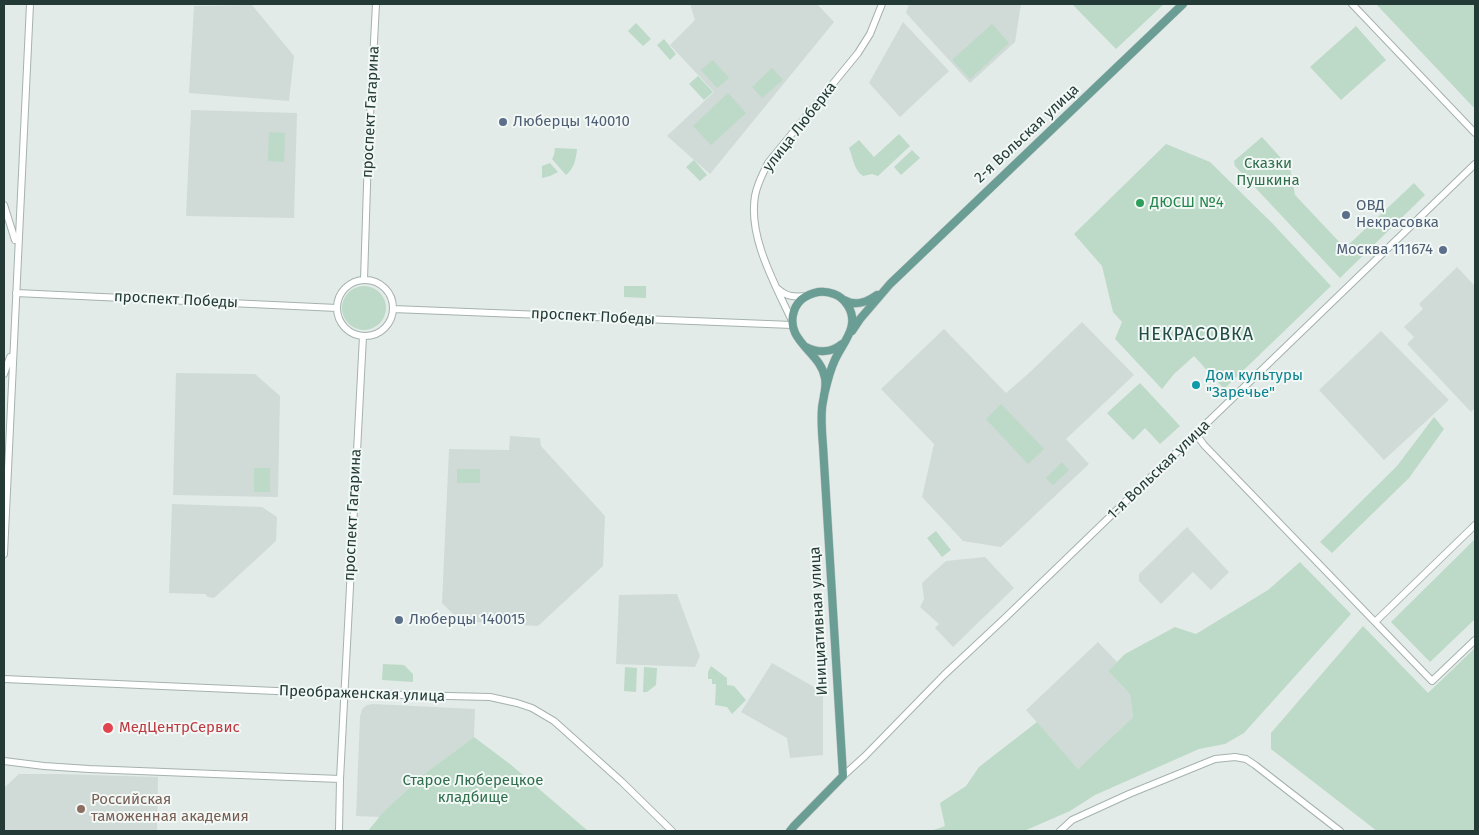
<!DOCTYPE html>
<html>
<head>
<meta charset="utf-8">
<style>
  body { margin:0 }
  #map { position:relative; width:1479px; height:835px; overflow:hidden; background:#e2ebe8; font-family:"Fira Sans",sans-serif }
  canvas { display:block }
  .frame { position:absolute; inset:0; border:5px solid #233a36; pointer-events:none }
</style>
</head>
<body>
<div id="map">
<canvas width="1479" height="835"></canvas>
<div class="frame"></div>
</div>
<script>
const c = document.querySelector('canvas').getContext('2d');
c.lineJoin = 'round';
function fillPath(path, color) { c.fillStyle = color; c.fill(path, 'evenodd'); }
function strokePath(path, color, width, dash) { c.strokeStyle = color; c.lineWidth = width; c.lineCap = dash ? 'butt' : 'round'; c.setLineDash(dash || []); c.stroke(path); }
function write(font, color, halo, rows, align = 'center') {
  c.font = font + ' "Fira Sans",sans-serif'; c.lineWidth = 4; c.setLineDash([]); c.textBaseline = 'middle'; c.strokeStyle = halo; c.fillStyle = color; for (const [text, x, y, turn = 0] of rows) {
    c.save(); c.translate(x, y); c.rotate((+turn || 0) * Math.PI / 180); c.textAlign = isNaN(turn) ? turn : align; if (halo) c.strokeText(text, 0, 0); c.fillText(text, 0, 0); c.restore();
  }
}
fillPath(new Path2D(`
  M690 4H817L834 22 710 174 667 136 714 92 670 45 695 20Z
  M909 4H1021L1015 42 970 83 906 13Z
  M252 5 294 56 289 101 189 93 194 6Z
  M903 22 949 71 900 117 869 83Z
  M191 110 297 113 294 218 186 216Z
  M1457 267 1475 286V408L1471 412 1407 344 1414 337 1404 327 1423 309 1419 304Z
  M1082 322 1134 375 1066 439 1089 464 1001 547 963 541 922 497 934 444 881 389 944 329 1006 393 1028 374Z
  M1381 331 1449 400 1384 460 1319 390Z
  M176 373 255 374 280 396 278 497 173 495Z
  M510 436 540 438 541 446 605 516 603 566 538 626 460 621 442 603 449 449 509 450Z
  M172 504 262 507 277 517 276 541 214 598 208 597 205 594 169 593Z
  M1187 527 1229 572 1211 590 1193 572 1161 604 1139 581V574Z
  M985 557 1014 588 953 647 935 628 939 624 920 607 924 599 922 583 946 561Z
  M677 594 700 656 695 667 616 664 619 595Z
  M1098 642 1117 662 1108 671 1130 694 1133 717 1078 769 1026 710Z
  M772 663 823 692V755L790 758 787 738 741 712Z
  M373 704 475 709 474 737 428 771 385 810 380 817 356 816 360 717 362 709 367 705Z
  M19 774H57L158 777 157 831H5V787Z`), '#d0dad7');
fillPath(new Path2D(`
  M1072 4H1164L1116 49Z
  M1376 4H1475V109Z
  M636 23 651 39 643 46 628 31Z
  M992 24 1009 43 970 79 952 60Z
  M1356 26 1386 60 1341 100 1310 67Z
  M664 39 676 54 670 60 657 45Z
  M713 60 729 78 717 88 701 70Z
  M772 68 783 80 762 98 752 87Z
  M698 76 713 92 704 100 689 84Z
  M728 93 746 113 711 145 693 126Z
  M269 132 285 133 284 162 268 161Z
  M899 134 910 146 878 176 872 174 863 176C854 170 853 158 849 148L859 140 874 157Z
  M1262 137 1290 168 1295 195 1345 248 1414 183 1425 195 1340 278 1235 166 1234 161Z
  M1166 144 1210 162 1272 223 1331 286 1224 389 1194 356 1174 374 1162 389 1115 339 1122 322 1113 312 1102 266 1074 234Z
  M555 148 577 149C576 159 574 169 566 175L552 159 554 155Z
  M912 150 920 158 901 175 894 167Z
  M694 160 707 175 700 181 686 167Z
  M550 163 558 172 550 176 542 178V166Z
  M342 308a22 22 0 1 1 44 0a22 22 0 1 1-44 0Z
  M624 286H646V298L624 297Z
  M1140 383 1180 426 1160 444 1145 428 1133 440 1107 413Z
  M1001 404 1044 449 1028 464 986 419Z
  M1434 417 1444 429 1409 478 1332 553 1320 542 1397 466Z
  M1062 462 1069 470 1053 485 1046 478Z
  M254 468H270V492H254Z
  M457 469H480V483H457Z
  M936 531 951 550 942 557 927 538Z
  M1475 539V619L1430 662 1391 622Z
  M1300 562 1351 614 1244 733 1225 744 1199 749 1095 795 1070 811 1024 831H931L945 826 940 803 966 786 979 767 1037 722 1078 769 1133 717 1130 694 1108 671 1125 654 1175 627 1196 634 1268 590Z
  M1363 626 1428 693 1475 648V831H1377L1271 749V733Z
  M383 664 404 665 413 674V682L382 680Z
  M711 666 727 678V685L734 686 746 700 732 714 727 707 715 705 716 684H712V679H708V672Z
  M625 667 637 668 636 692 624 691Z
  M644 667 657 668 656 685 647 692H643Z
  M474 737 510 764 588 831H368L385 810 428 771Z`), '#bcdac7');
const minor = new Path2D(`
  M1352 4 1475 133
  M4 205 15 240
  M364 280 368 154 376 4
  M337 308a28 28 0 1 1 56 0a28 28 0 1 1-56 0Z
  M778 289C787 297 794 297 806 296
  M16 293 337 308
  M393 309 792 325
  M792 321C775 284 748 237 755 196 757 184 763 173 768 163L858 53 870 34 882 4
  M4 374 10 357
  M1196 434 1204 445 1432 681 1475 640
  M4 554 30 4
  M1375 622 1475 525
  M4 679 344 694H364L490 697 517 703 532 708 554 721 622 782 672 831
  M4 761 44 766 89 769 340 779 363 336
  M843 776 865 756 944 675 1006 617 1475 164
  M339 831 340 779
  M1060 831 1072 820 1129 794 1215 759 1235 757 1246 759 1255 765 1340 831`);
const major = new Path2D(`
  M844 300C856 307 867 302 877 295
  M852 331 860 319 890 284 1183 4
  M806 347C818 353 831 353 842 344
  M790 831 794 826 843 776 823 446C822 434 821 420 822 408 823 398 827 388 825 378 821 352 784 341 794 311 796 305 800 300 805 297 815 291 824 290 834 294 840 296 845 301 848 306 861 327 841 344 834 362 829 373 827 384 824 395`);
strokePath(minor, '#a5b2af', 8);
strokePath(major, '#c1c8c7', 9);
strokePath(minor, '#fff', 6);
strokePath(major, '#6a9d94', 8);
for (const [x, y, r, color] of [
  [503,122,5,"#5c6f8a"],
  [1140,203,5,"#2e9e5b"],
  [1346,215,5,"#5c6f8a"],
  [1443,250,5,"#5c6f8a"],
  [1196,385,5,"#0f9aa8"],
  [399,620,5,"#5c6f8a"],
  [108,728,6,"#e0444e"],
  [81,809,5,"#8d6e63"]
]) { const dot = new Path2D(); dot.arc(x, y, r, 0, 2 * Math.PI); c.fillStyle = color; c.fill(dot); strokePath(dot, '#f2f8f5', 2); }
write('15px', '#233a36', '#f2f8f5', [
  ["проспект Гагарина",371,112,-87],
  ["улица Люберка",800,127,-52],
  ["2-я Вольская улица",1027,134,-43],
  ["проспект Победы",176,300,3],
  ["проспект Победы",593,317,3],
  ["1-я Вольская улица",1159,470,-44],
  ["проспект Гагарина",353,515,-87],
  ["Инициативная улица",819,621,-93],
  ["Преображенская улица",362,694,2]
]);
write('15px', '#4e5e75', '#f2f8f5', [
  ["Люберцы 140010",513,122],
  ["ОВД",1356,206],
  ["Некрасовка",1356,223],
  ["Москва 111674",1433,250,"right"],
  ["Люберцы 140015",409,620]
], 'left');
write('15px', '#316e4e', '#f2f8f5', [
  ["Сказки",1268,164],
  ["Пушкина",1268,181],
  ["Старое Люберецкое",473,781],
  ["кладбище",473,798]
]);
write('15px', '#27864d', '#f2f8f5', [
  ["ДЮСШ №4",1150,203]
], 'left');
write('15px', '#0d838f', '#f2f8f5', [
  ["Дом культуры",1206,376],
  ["\"Заречье\"",1206,393]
], 'left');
write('15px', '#be3a42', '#f2f8f5', [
  ["МедЦентрСервис",119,728]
], 'left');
write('15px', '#785e54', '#f2f8f5', [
  ["Российская",91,800],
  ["таможенная академия",91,817]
], 'left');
c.letterSpacing = '1px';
write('18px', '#214b44', '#f2f8f5', [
  ["НЕКРАСОВКА",1196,335]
]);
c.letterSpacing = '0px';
</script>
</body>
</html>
